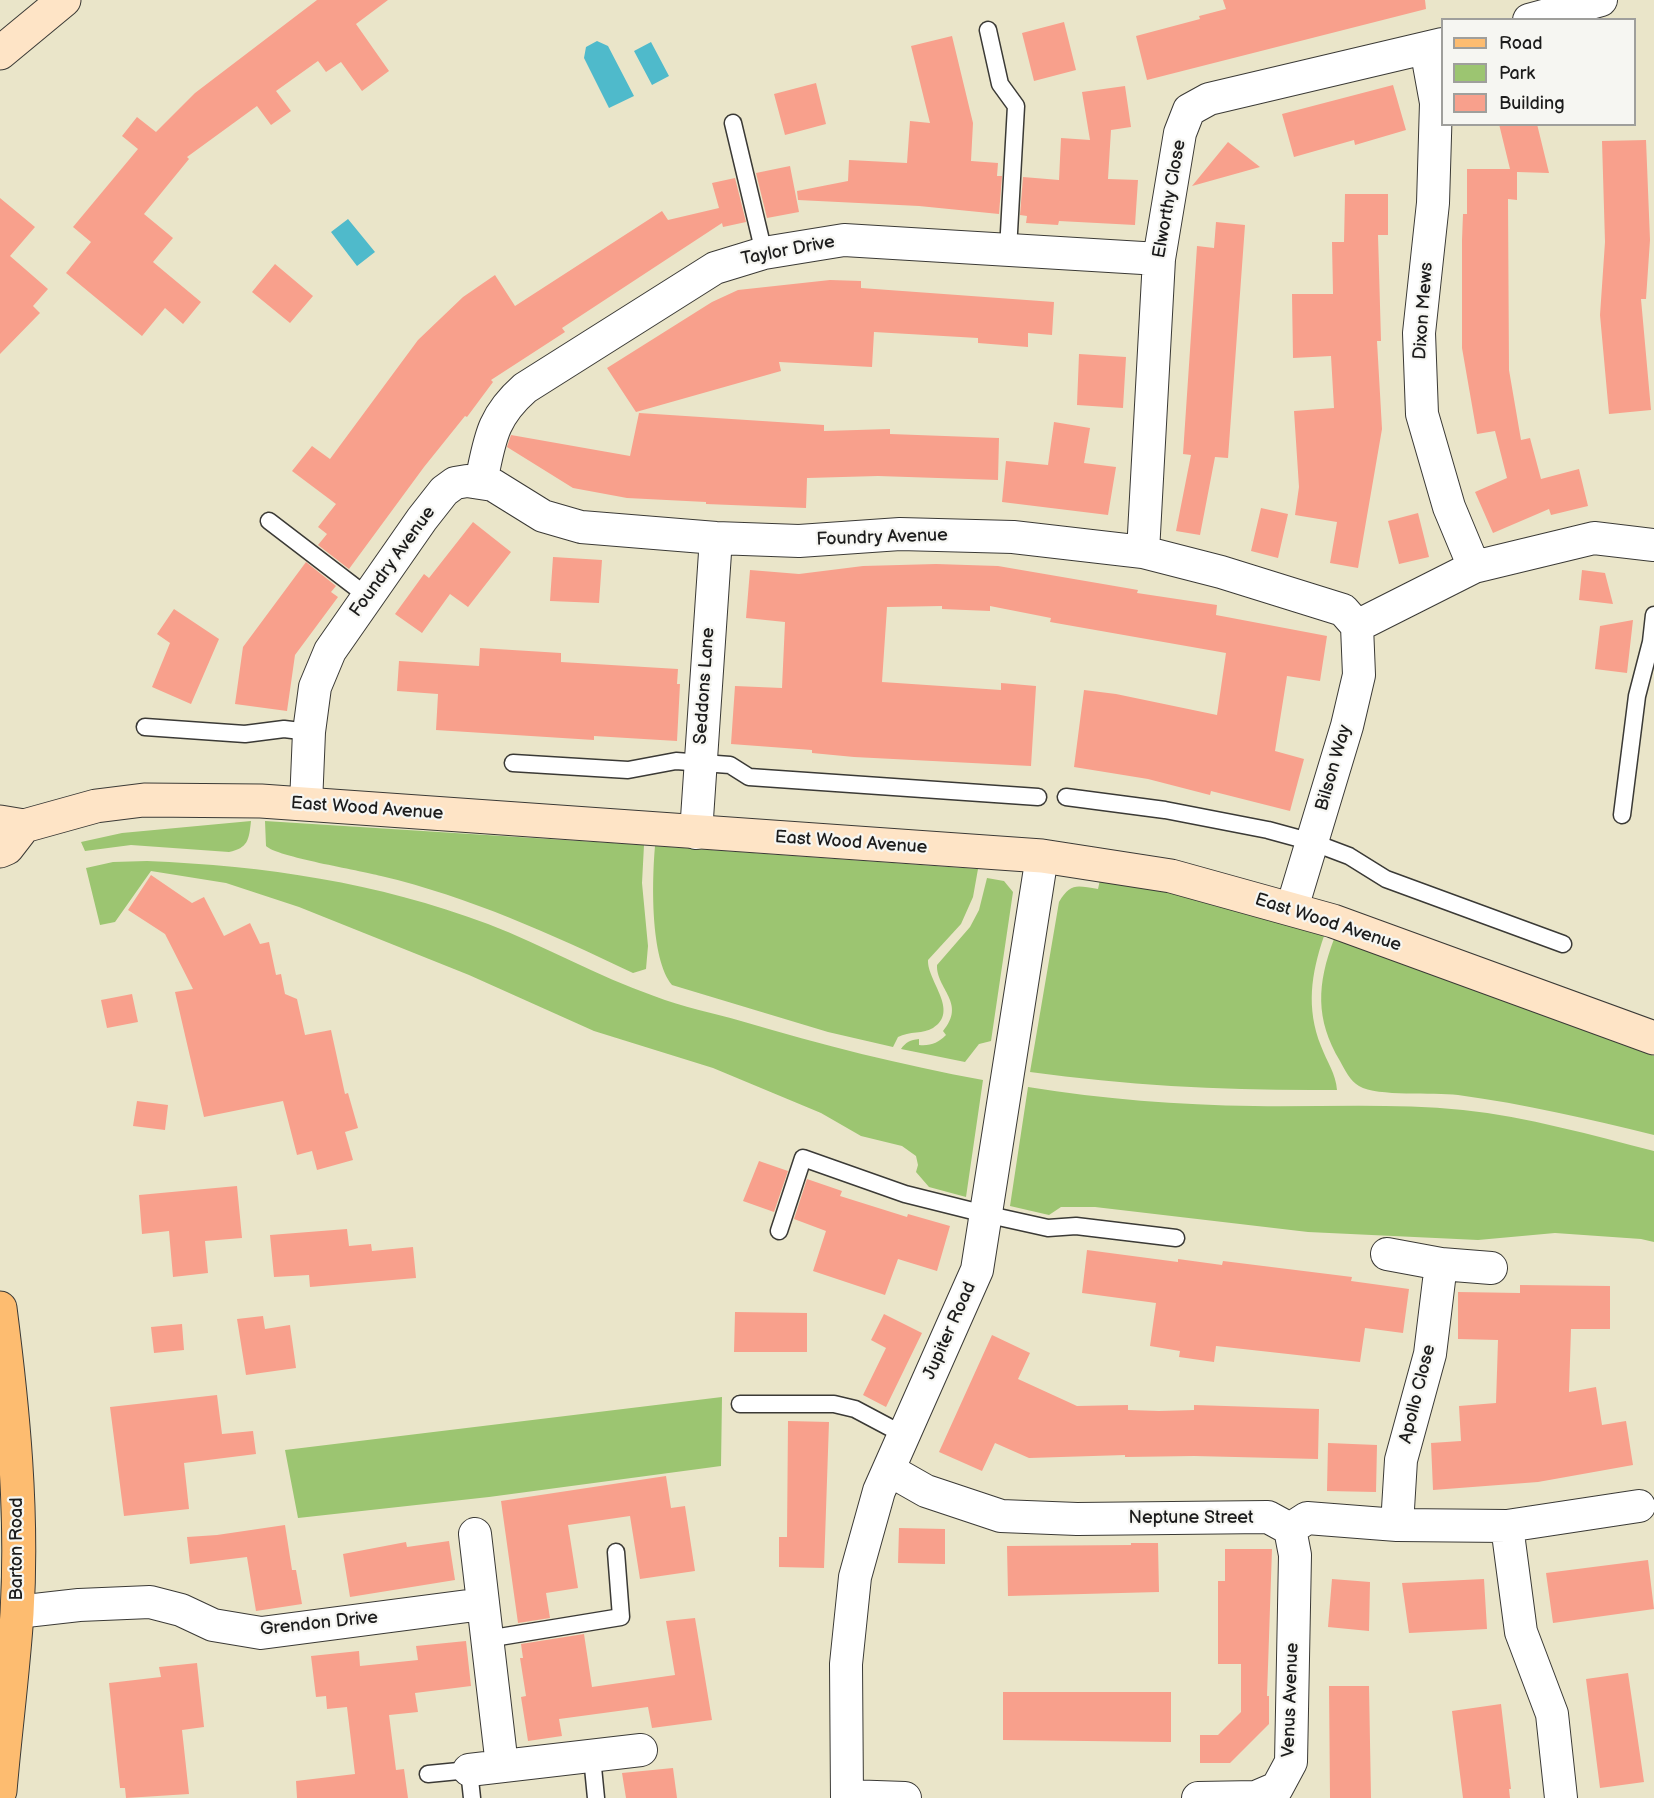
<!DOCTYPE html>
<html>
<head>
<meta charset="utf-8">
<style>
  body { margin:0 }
  #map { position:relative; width:1654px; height:1798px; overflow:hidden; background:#eae5c9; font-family:"Balsamiq Sans",sans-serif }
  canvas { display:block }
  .legend { position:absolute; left:1441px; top:18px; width:195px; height:108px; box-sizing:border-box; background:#f6f6f2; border:2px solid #9f9f9c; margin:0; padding:8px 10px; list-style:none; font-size:18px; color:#1c1c1c }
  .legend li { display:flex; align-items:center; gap:12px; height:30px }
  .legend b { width:30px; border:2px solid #9f9f9c }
</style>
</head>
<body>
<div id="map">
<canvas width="1654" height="1798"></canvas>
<ul class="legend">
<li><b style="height:8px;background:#fdbc70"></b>Road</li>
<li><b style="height:16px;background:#9cc571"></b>Park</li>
<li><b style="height:16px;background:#f8a08c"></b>Building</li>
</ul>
</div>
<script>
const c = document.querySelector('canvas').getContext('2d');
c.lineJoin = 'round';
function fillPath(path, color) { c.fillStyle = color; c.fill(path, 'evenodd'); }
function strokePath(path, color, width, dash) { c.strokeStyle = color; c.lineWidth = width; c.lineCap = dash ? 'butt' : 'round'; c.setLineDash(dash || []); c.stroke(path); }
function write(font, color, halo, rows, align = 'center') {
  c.font = font + ' "Balsamiq Sans",sans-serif'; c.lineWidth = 4.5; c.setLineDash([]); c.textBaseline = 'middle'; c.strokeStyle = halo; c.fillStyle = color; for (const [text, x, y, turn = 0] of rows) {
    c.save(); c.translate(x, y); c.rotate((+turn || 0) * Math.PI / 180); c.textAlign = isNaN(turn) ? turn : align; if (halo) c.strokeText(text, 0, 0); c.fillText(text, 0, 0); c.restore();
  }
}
fillPath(new Path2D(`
  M251 821C249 840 248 848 229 852L131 845 85 851 81 842 122 833Z
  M265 821 644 845 642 883 648 946 646 969 633 973C551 934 470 897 381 876 359 870 277 857 266 846Z
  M655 846 978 869 973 897 961 924 928 960C927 981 960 1011 933 1028 924 1034 909 1031 898 1037L893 1047 828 1032 672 985C650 958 652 880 655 846Z
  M147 861C266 866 376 882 488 924 545 946 597 976 654 996 683 1007 713 1013 741 1021 822 1045 901 1065 983 1080L966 1197 929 1187 916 1172 918 1165 916 1156 902 1146 861 1136 821 1113 713 1068 594 1031 469 975 299 907 226 883 151 871 115 922 100 925 86 868 113 862Z
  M987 878 1004 881 1013 892 991 1041 979 1044 965 1062 901 1049C906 1042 910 1040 919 1039V1045C931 1046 938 1043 946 1035L943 1031C967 1003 936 989 937 965L970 927 979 910Z
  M1100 880 1188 896 1324 936C1311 974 1306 1008 1321 1046 1327 1062 1336 1074 1337 1090 1234 1091 1133 1086 1030 1072L1059 902C1071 882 1077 886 1098 889Z
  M1334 939 1654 1056V1135C1589 1119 1525 1104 1458 1095 1433 1092 1378 1097 1359 1086 1350 1081 1345 1070 1340 1061 1315 1019 1317 984 1334 939Z
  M1028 1087C1103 1099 1178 1105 1254 1106 1324 1107 1394 1103 1463 1110 1528 1117 1591 1135 1654 1151V1242L1641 1239 1555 1233 1478 1240 1308 1232 1095 1207H1061L1049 1215 1010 1206Z
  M722 1397 721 1466 489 1497 298 1518 285 1450Z`), '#9cc571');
fillPath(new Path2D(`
  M597 41 608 46 634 96 609 108 584 58 586 47Z
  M651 42 669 76 652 85 634 51Z
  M348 219 375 252 357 266 331 232Z`), '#4fbacb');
fillPath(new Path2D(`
  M317 0H388L356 24 389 71 362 91 341 62 326 72 318 61 276 91 291 111 271 125 257 106 187 157 189 159 144 214 173 238 153 262 201 302 183 324 165 308 142 336 66 273 91 242 73 227 138 149 122 136 137 117 156 132 195 93Z
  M1223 0H1425L1426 9 1147 80 1136 36 1200 19 1199 16 1226 9Z
  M1064 22 1076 70 1034 81 1022 33Z
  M952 36 973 123 971 161 998 163 997 176H1002L999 214 919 206 798 200 797 191 848 181 849 160 907 163 910 121 930 123 911 46Z
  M816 83 826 124 785 135 774 94Z
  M1393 85 1406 130 1355 145 1354 140 1294 157 1282 114Z
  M1125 86 1131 127 1111 130 1108 179 1138 180 1135 225 1059 221 1058 225 1026 223 1027 216 1020 215 1023 177 1059 180 1061 138 1090 140 1082 92Z
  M1499 124H1537L1549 173 1517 172V200L1508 199 1509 370 1521 440 1530 438 1541 479 1579 469 1588 506 1551 515 1549 509 1493 533 1475 492 1507 478 1495 431 1477 434 1462 348V240L1463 214H1467V169H1510Z
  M1646 140 1650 240 1646 299H1641L1651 410 1609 414 1600 315 1605 242 1602 141Z
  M1228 142 1260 167 1192 186Z
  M790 166 799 212 767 218 756 173Z
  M735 178 746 222 723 227 722 223 562 328 565 332 491 380 493 382 467 417 465 416 424 467 349 569 318 545 327 534 318 527 336 504 292 471 312 446 330 459 418 340 463 297 495 275 515 306 662 211 668 220 719 208 712 183Z
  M1345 194H1388V235H1378L1381 341H1377L1382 429 1358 568 1330 563 1337 522 1295 515 1299 487 1294 411 1334 408 1331 356 1293 358 1292 294H1333L1332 242H1344Z
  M0 198 35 227 10 256 48 289 33 306 40 313 0 354Z
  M1216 222 1245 225 1228 458 1215 457 1200 535 1176 531 1191 455 1183 454 1197 246 1214 248Z
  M275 264 313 296 290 323 252 292Z
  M830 280 861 281V288L1054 302 1052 335 1028 333V347L978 343V338L874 332 872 367 779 362 781 371 636 412 607 368 712 302 738 290Z
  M1079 354 1126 357 1123 408 1077 405Z
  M639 413 824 425V431L890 429V434L999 438 998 480 878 476 807 478 806 508 706 504V502L627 498 573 488 507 447 511 435 630 456Z
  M1054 422 1090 428 1084 463 1116 467 1108 515 1002 502 1006 461 1048 465Z
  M1261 508 1288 514 1278 558 1251 551Z
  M1418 513 1429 557 1399 564 1388 521Z
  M473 522 511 552 468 607 450 594 422 633 395 614 424 574 429 578Z
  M553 557 602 560 599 603 550 601Z
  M306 562 336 586 331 592 338 597 295 655 287 711 235 704 243 647Z
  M936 564 998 566 1138 590 1137 593 1217 605 1216 615 1327 636 1320 681 1287 676 1275 751 1304 759 1290 811 1211 791 1210 795 1148 779 1074 767 1084 690 1116 694 1217 715 1226 653 1050 622 1051 618 990 606V611L942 609V606L887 607 882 682 1001 690V683L1036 686 1031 766 854 757 812 753V750L731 744 735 686 782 688 785 622 746 618 750 570 799 574 863 566Z
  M1582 570 1605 573 1613 604 1579 600Z
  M174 609 219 639 191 704 152 687 170 643 157 634Z
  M1633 620 1627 673 1595 669 1600 626Z
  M480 648 561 653V662L678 669 677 684H680L677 741 594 736V740L436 730 438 694 397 691 399 661 479 666Z
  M151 875 192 903 204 897 224 936 250 923 260 944 269 942 276 975 281 974 285 994 297 999 305 1035 331 1030 345 1094 348 1093 358 1128 345 1132 353 1160 317 1170 312 1151 297 1155 283 1101 204 1117 175 992 193 989 165 934 128 910Z
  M132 994 138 1022 107 1028 101 1000Z
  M137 1101 168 1105 165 1130 133 1126Z
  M759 1161 788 1171 774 1212 743 1201Z
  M807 1179 842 1191 840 1196 907 1217 908 1214 950 1226 937 1271 898 1259 885 1295 813 1271 826 1231 794 1219Z
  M237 1186 242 1238 205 1241 208 1273 173 1277 169 1231 142 1234 139 1195Z
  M347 1229 349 1246 371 1244 372 1251 413 1247 416 1278 310 1287 309 1275 274 1277 270 1235Z
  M1087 1250 1178 1262V1259L1222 1265 1223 1261 1352 1277 1351 1281 1409 1289 1403 1333 1365 1328 1360 1362 1216 1346 1214 1362 1179 1357 1180 1351 1150 1346 1156 1303 1082 1293Z
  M1520 1285 1610 1286V1329H1571L1569 1392 1596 1387 1602 1425 1626 1421 1633 1465 1538 1482 1433 1490 1431 1443 1461 1441 1459 1406 1496 1403 1498 1340 1458 1339V1292L1520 1293Z
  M735 1312 807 1313V1352H734Z
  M884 1314 922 1333 886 1407 863 1395 886 1348 871 1340Z
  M263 1316 265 1329 290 1325 296 1368 246 1375 237 1319Z
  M182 1324 184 1350 154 1353 151 1327Z
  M992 1335 1030 1353 1018 1379 1077 1406 1128 1405V1410L1159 1411 1194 1410V1405L1319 1409 1318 1459 1194 1456 1125 1457V1455L1029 1458 995 1443 982 1471 939 1452Z
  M217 1395 222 1434 253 1431 256 1454 184 1463 189 1509 124 1516 110 1407Z
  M788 1421 829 1422 824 1568 779 1567V1537H787Z
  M1328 1443 1377 1445 1376 1492 1327 1491Z
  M666 1476 671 1508 685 1506 695 1571 640 1579 630 1516 568 1525 578 1588 546 1593 550 1618 518 1623 501 1501Z
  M285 1525 292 1570H296L302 1604 256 1611 247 1557 190 1564 187 1537 217 1535Z
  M899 1528 945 1529V1564L898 1563Z
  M449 1541 455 1580 350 1597 343 1554 406 1542 407 1547Z
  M1131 1543H1158L1159 1592 1008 1596 1007 1546 1131 1545Z
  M1225 1549H1272L1267 1696H1269V1724L1230 1763H1200V1735H1218L1241 1712V1664H1218V1581H1225Z
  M1648 1560 1654 1609 1553 1623 1546 1573Z
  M1332 1579 1370 1582 1369 1631 1328 1627Z
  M1484 1579 1487 1629 1409 1633 1402 1583Z
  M695 1618 712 1720 652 1728 648 1707 559 1719 562 1736 528 1741 521 1697 526 1696 520 1658H523L521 1644 584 1634 592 1687 675 1675 666 1621Z
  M466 1641 471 1686 415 1693 418 1712 389 1715 396 1770 404 1769 408 1798H297L296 1781 355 1774 347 1707 327 1709 326 1696 316 1697 311 1656 359 1651 360 1666 418 1660 416 1646Z
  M197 1663 204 1727 182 1730 189 1794 126 1798 125 1788H120L109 1683 161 1677 159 1667Z
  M1628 1673 1644 1782 1600 1788 1586 1679Z
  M1329 1686H1369L1371 1798H1330Z
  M1003 1692H1171V1742L1003 1740Z
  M1501 1704 1511 1789H1509L1510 1798H1463L1452 1711Z
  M673 1768 677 1798H626L622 1773Z`), '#f8a08c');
const lane = new Path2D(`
  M988 30 1000 84 1016 106 1008 250
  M733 123 764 253
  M269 521 367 596
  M145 727 245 734 284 729 309 732
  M513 763 628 770 676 761 730 765 749 777 1038 797
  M1066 797 1165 810 1268 830 1312 842 1349 856 1386 879 1563 944
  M1622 815 1637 696 1651 642 1654 615
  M779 1231 803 1158 905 1194 985 1214 1048 1228 1076 1226 1176 1238
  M740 1404H834L855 1409 904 1435
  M487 1639 621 1617 616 1552
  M592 1757 596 1798
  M428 1774 469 1770 472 1798`);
const street = new Path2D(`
  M1529 20 1601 0
  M1426 48 1436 103 1433 203 1419 333 1422 414 1449 507 1474 567
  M481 482C490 440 491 418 525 388L715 268 764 253 844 240 1159 259
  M1143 552 1159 259 1180 133 1189 110 1209 99 1442 44
  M1357 626 1474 567 1594 538 1654 545
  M306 804 309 732 315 687 330 651 422 519 444 491 455 483 467 481 493 485 543 516 581 527 716 538 799 541 900 534 1013 537 1143 552 1221 572 1343 610 1357 626
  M696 833 716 538
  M1292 908 1347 726 1359 675 1357 626
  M1387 1254 1441 1264 1491 1268
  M889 1470 926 1491 1001 1516 1077 1519 1268 1517 1290 1529
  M1397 1525 1401 1460 1430 1354 1441 1264
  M1507 1526 1521 1632 1552 1714 1561 1798
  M1290 1529 1307 1518 1397 1525 1507 1526 1639 1506
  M475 1534 502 1766
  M17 1612 79 1605 150 1602 181 1610 213 1625 261 1633 483 1604
  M469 1770 641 1750
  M847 1796 905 1798
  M847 1798 846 1664 855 1577 879 1491 977 1270 1042 856
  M1198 1798 1256 1797 1277 1788 1291 1762 1295 1555 1290 1529`);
const secondary = new Path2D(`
  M0 53 64 0
  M0 822 24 826 96 806 144 800 261 801 1042 856 1171 876 1333 921 1654 1038
  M0 851 7 848 24 826`);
const primary = new Path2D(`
  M0 1308C13 1409 23 1511 17 1613 13 1673 5 1732 0 1791`);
strokePath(lane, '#3b3a36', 19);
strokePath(street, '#3b3a36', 34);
strokePath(secondary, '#3b3a36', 35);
strokePath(primary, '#3b3a36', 35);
strokePath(lane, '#fff', 16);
strokePath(street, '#fff', 32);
strokePath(secondary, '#fee4c6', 33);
strokePath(primary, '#fdbc70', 33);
write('18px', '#1c1c1c', '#f6f6f2', [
  ["Elworthy Close",1170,199,-80],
  ["Taylor Drive",788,251,-11],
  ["Dixon Mews",1424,311,-86],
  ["Foundry Avenue",882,538,-2],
  ["Foundry Avenue",393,562,-54],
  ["Seddons Lane",705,686,-86],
  ["Bilson Way",1334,768,-74],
  ["East Wood Avenue",367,809,4],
  ["East Wood Avenue",851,843,4],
  ["East Wood Avenue",1328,923,18],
  ["Jupiter Road",950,1331,-66],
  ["Apollo Close",1418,1394,-76],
  ["Neptune Street",1191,1518],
  ["Barton Road",17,1549,-90],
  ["Grendon Drive",319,1624,-6],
  ["Venus Avenue",1291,1700,-88]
]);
</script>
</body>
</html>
